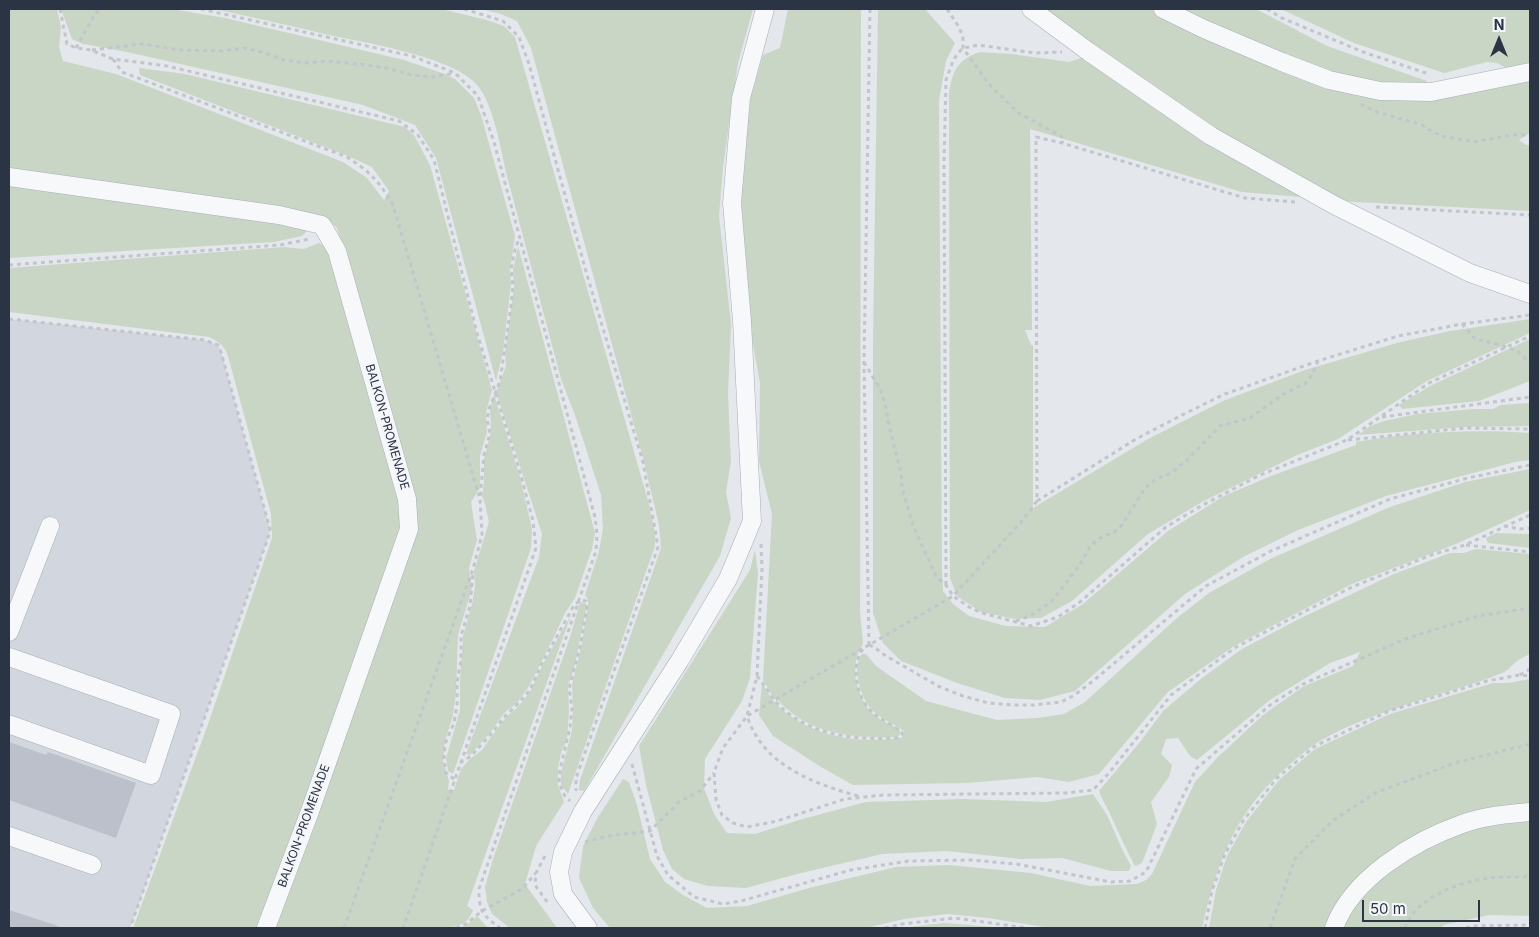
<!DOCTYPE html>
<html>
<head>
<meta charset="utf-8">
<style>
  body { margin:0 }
  #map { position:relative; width:1539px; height:937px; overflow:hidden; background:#e4e7ec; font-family:Inter,sans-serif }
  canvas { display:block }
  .frame { position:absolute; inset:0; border:10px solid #2b3445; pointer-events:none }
  .north { position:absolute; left:1474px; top:15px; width:50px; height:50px; -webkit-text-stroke:4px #f4f6f9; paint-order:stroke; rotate:0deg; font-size:14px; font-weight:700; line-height:20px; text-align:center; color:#2b3445 }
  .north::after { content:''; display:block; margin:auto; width:18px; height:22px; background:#2b3445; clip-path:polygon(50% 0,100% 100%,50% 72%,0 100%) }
  .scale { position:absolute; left:1362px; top:900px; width:118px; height:22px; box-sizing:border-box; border:2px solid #2b3445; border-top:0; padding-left:6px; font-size:15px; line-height:18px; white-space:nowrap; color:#2b3445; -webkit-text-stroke:4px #f4f6f9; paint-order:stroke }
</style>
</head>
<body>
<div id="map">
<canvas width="1539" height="937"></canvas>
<div class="frame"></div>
<div class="north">N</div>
<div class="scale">50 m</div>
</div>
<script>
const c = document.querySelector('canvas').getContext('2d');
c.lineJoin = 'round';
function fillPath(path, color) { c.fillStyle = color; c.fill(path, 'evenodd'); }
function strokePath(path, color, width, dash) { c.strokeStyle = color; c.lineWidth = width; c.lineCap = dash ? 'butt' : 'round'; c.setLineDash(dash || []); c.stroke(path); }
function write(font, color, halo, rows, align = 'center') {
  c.font = font + ' Inter,sans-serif'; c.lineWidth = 5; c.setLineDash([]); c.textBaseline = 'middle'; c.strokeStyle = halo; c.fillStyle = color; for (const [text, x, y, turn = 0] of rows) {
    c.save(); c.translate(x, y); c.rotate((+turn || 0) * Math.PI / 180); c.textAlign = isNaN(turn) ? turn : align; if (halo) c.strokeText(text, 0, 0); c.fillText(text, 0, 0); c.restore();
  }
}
fillPath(new Path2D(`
  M9 319 204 340 218 345 221 352 270 529 268 538 130 928H9Z`), '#d2d6de');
fillPath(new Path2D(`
  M9 9H57L61 27 59 47 63 61 116 74 343 162 367 178 384 200 389 191 372 167 348 156 140 75 139 68 185 74 405 127 414 135 430 165 492 390 486 413 487 432 480 456V488L471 502 477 540 469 568 472 588 458 635 456 692 453 715 445 741 443 761 449 781 448 790H454L461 769 471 758 481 751 506 717 517 708 530 692 543 664 571 615 467 906 473 910C468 924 461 925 447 928H272L415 500 337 228 326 218 9 174Z
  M61 9H172L225 18 404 60 445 74 455 79 474 98 481 115 515 236 510 270 511 284 503 352 496 381 436 158 415 125 363 105 127 52 83 44 72 39Z
  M214 9H441L487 20 504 26 515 37 649 504 655 533V546L568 794 561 785V773L572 730 573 709 572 685 582 643 588 606V600L585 595 599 551 603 528 601 495 576 418 561 379 507 176C501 151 494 106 478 86 455 57 366 43 329 35 291 26 253 17 214 9Z
  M481 9H753L738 63 723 167 719 216 731 324 728 394 731 461 726 492 731 518 720 556 584 791 579 790 580 780 661 548 659 525 643 458 531 48 517 21 501 14Z
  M788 9H861L860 611 863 644C849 663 855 694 871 712 878 720 891 724 900 730V735L897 737C851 738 808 735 776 698L774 699 763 680 772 514 759 461 760 383 749 322 740 204 749 104 763 55 780 48Z
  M878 9H925L955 43 946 61 939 100 942 571 943 591 953 604 969 616 1006 626 1045 627 1083 604 1168 531 1224 496 1271 476 1356 445V442C1410 432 1475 429 1530 433V460L1515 462 1386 496 1298 530 1243 557 1185 594 1075 691 1040 700 1005 698 957 683 901 661 883 643 873 613V340Z
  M1041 9H1153L1204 33 1380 94 1530 75V133L1519 140 1526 145H1530V211L1336 201 1213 130Z
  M1172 9H1256L1327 46 1427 81 1419 88 1377 84 1299 65Z
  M1281 9H1530V66L1510 70 1497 63 1487 62 1444 73 1354 43Z
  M980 52 1011 54 1069 62 1084 57 1313 198 1242 192 1030 129 1032 330H1025L1031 345H1033V508L1148 439 1223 401 1305 370 1397 343 1450 331 1530 319V333L1427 381 1338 439 1295 456 1202 502 1148 534 1072 601 1041 618 1015 619 981 612 957 596 950 578 949 93C953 70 957 60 980 52Z
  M9 184 310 228 302 236 274 242 9 258Z
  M319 243 334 252 400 486 403 526 262 928H133L207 727 272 538 271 514 228 356C224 345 219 342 209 337L9 312V268L284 247 304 249Z
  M518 246 595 533 592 549 575 598 565 613 553 639 528 688 516 704 505 712 490 733 470 755 466 754 539 557 542 534 496 392 506 366 505 353 514 288 513 270Z
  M1530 339V381L1479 401 1402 409 1399 405 1430 386Z
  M494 394 520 477 532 529 531 548 453 774 448 771 446 758 460 710V681L463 636 472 604 475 587 474 571 489 522 485 504 482 496 484 482V459L491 432 490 409Z
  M1530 403V426L1465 427 1358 435 1370 426 1384 421 1417 414 1473 409H1493L1501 405Z
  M1530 469V510L1456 544 1352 584 1234 646 1168 692 1099 774 1069 782 1037 777 967 783 853 785 821 767 773 736 759 715 762 683C767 690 771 699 777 705 810 737 858 744 901 738L903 736 904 731C894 724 882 719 874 712 861 700 851 668 862 654H866L876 666 926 701 997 720 1037 718 1064 714 1085 702 1177 618 1209 593 1270 559 1390 507 1465 482Z
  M1496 533 1530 534V548L1488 543 1486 538Z
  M1476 549 1530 554V654C1526 656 1521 658 1517 661 1512 665 1508 671 1502 673 1468 687 1432 695 1397 708 1373 716 1349 725 1327 737 1313 744 1302 754 1290 764 1235 812 1218 859 1202 928H1050L988 918 948 914 904 919 866 928H610L593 908 579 878 583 846 598 817 623 779 629 782 637 805 650 859 665 882 683 895 707 908 747 906 809 888 896 867 948 865 1031 873 1090 886 1137 884 1146 880 1152 874 1195 782 1218 757 1263 715 1304 686 1353 666 1360 652 1330 663 1270 700 1197 760 1190 756 1178 738 1166 739 1161 754 1172 765 1169 777 1151 802 1157 824 1142 863 1135 866C1126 850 1119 833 1111 816 1107 807 1102 800 1099 791L1140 742 1163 711 1202 678 1242 649 1299 619 1394 574 1450 553H1464Z
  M755 550 758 573 750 678 742 701 705 759 704 788 714 814 727 833 755 834 799 820 866 802 964 799 1046 802 1093 794 1107 815 1122 849 1131 866 1129 871H1111L1062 858 1021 859 947 851 882 854 797 874 746 888 708 886 684 879 672 869 663 850 646 785 639 746 750 570Z
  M580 602 585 603 587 605 574 669 568 685 569 712 567 739 561 753 558 769V785L564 802 536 846 525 884 557 928H510L492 914 487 902 485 887 492 862 571 634Z
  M1530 679V807L1453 818 1351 885 1331 913 1327 928H1209L1216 890 1227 856 1246 822 1279 780 1315 749 1390 714 1493 683H1509Z
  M1530 817V916L1489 915 1444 925 1440 928H1338L1349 906 1395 862 1473 826Z
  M477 916 488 928H461L469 923Z
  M944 923 1005 928H900Z`), '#c9d6c5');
fillPath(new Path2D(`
  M9 742 46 755 48 752 136 783 116 838 9 800Z
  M9 910 58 926V928H9Z`), '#bbc0ca');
const minor = new Path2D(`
  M1031 9 1089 52 1211 136 1334 205 1470 273 1530 294
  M1163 9 1204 29 1282 62 1329 80 1380 91 1431 92 1530 72
  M9 177 279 215 322 225 337 251 407 499 409 529 309 814 266 928
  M9 632 50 526
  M9 657 171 714 151 775 11 725H9
  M9 836 92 865
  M588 928 563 894 559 872 563 852 583 811 680 660 728 579 752 521 742 321 732 203 741 98 765 9
  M1334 928C1352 878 1414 841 1462 824 1484 816 1507 814 1530 812`);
strokePath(minor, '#a9aeb7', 19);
strokePath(new Path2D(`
  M60 9 67 44 76 48 91 50 113 59 167 66 399 121 418 135 434 160 477 333 520 472 533 521 536 548 403 928
  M201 9 412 56 455 73 478 96 494 142 595 517 597 534 596 551 479 889C479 912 482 914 500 928
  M464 9 503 21 519 37 529 64 587 275 643 462 658 547 576 778V791
  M947 9 959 27 963 38V48L988 83 1017 112 1064 138 1062 143
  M1267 9 1282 18 1363 52 1429 74
  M76 48 95 14 100 9
  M92 50 143 44 180 50 223 51 243 48 262 52 284 60 306 63 327 61 367 65 391 69 411 75 432 77 455 73
  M113 59 122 72 347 157C369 171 380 182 393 205L479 496
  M1361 104 1374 111 1422 125 1431 131 1442 136 1465 140 1474 142 1511 135H1530
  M1295 202 1245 198 1062 143 1036 137 1037 501 1136 439 1184 414 1225 394 1318 361 1398 336 1462 324 1530 315
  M1376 207 1530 215
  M9 265 280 245 309 239
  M9 319 204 340 218 345 221 352 270 529 268 538 130 928
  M1462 324 1475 339C1489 342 1504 345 1518 352 1522 354 1525 359 1530 362
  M864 362 880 389 885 403 889 425 901 473 902 488 907 505 914 528 936 576 946 585 953 596 969 607 982 613 1031 626 1058 617 1080 602 1166 527 1201 506 1258 476 1347 440 1429 383 1530 336
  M1382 417 1530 397
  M1348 440 1465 428 1530 429
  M1504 526 1520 529 1530 528
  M761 544 762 568 757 676 747 716 723 748 714 772 716 800 722 815 733 823 747 827 777 821 845 799 883 795 1066 793 1093 790 1109 773 1171 695 1236 647 1352 587 1431 555 1465 545 1530 515
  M1466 545 1530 552
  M946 585 944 162 946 80 953 61 958 53 963 48 969 47 978 45 1035 53 1062 52
  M1016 621 1032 615 1052 601 1080 565 1091 545 1100 538 1114 532 1122 525 1145 488 1156 479 1171 473 1187 460 1220 426 1250 418 1282 395 1306 383 1312 375 1318 361
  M869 645 874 647 886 656 938 686 963 696 988 703 1013 705H1034L1061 702 1073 696 1093 681 1206 586 1271 551 1390 499 1468 478 1530 465
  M869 645 864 362 870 9
  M1520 675 1530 669
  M757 676C764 684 769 693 775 701 807 736 853 740 897 738L902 735V732C893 725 881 720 873 713 857 700 849 664 864 648
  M460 763 471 756 492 733 506 715 516 706 530 690 541 665 573 607 580 600 586 601 587 606 581 643 569 689 572 708 570 727 560 770 559 783 565 796 570 801
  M632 764 657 856 668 875 694 897 723 904 741 901 851 870 909 861 970 860 1016 864 1111 882 1130 881 1146 872 1196 769 1270 705 1303 684 1405 639 1478 616 1530 608
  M454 779 446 773 444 758 445 744 454 723 457 705V683L461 659V636L470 606 473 572
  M858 796C812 783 763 765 747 716L953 596 1022 521 1037 501
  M585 842 608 836 650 831 679 802 700 791 714 773
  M545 856 536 873 535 885 548 903
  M344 928 473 569 482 535 480 499 484 455 490 433 487 420 489 409 500 381 511 306 513 286 511 270 514 253 519 238
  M456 928 466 924 482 911 522 889 535 874
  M885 928 902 924 955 918 1027 928
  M1205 928 1212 891 1225 854 1243 821 1277 778 1315 746 1389 711 1487 681 1519 675 1530 676
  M1270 928 1295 859 1332 821 1375 793 1455 763 1530 744
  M1405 928C1416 897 1461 881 1491 878 1504 876 1517 878 1530 876
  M1466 928 1472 926 1530 925`), '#c2c5cb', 3, [4, 4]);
strokePath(minor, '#f7f8fa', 18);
write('12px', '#2b3445', '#f4f6f9', [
  ["BALKON-PROMENADE",387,427,74],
  ["BALKON-PROMENADE",304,826,-70]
]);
</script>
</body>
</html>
